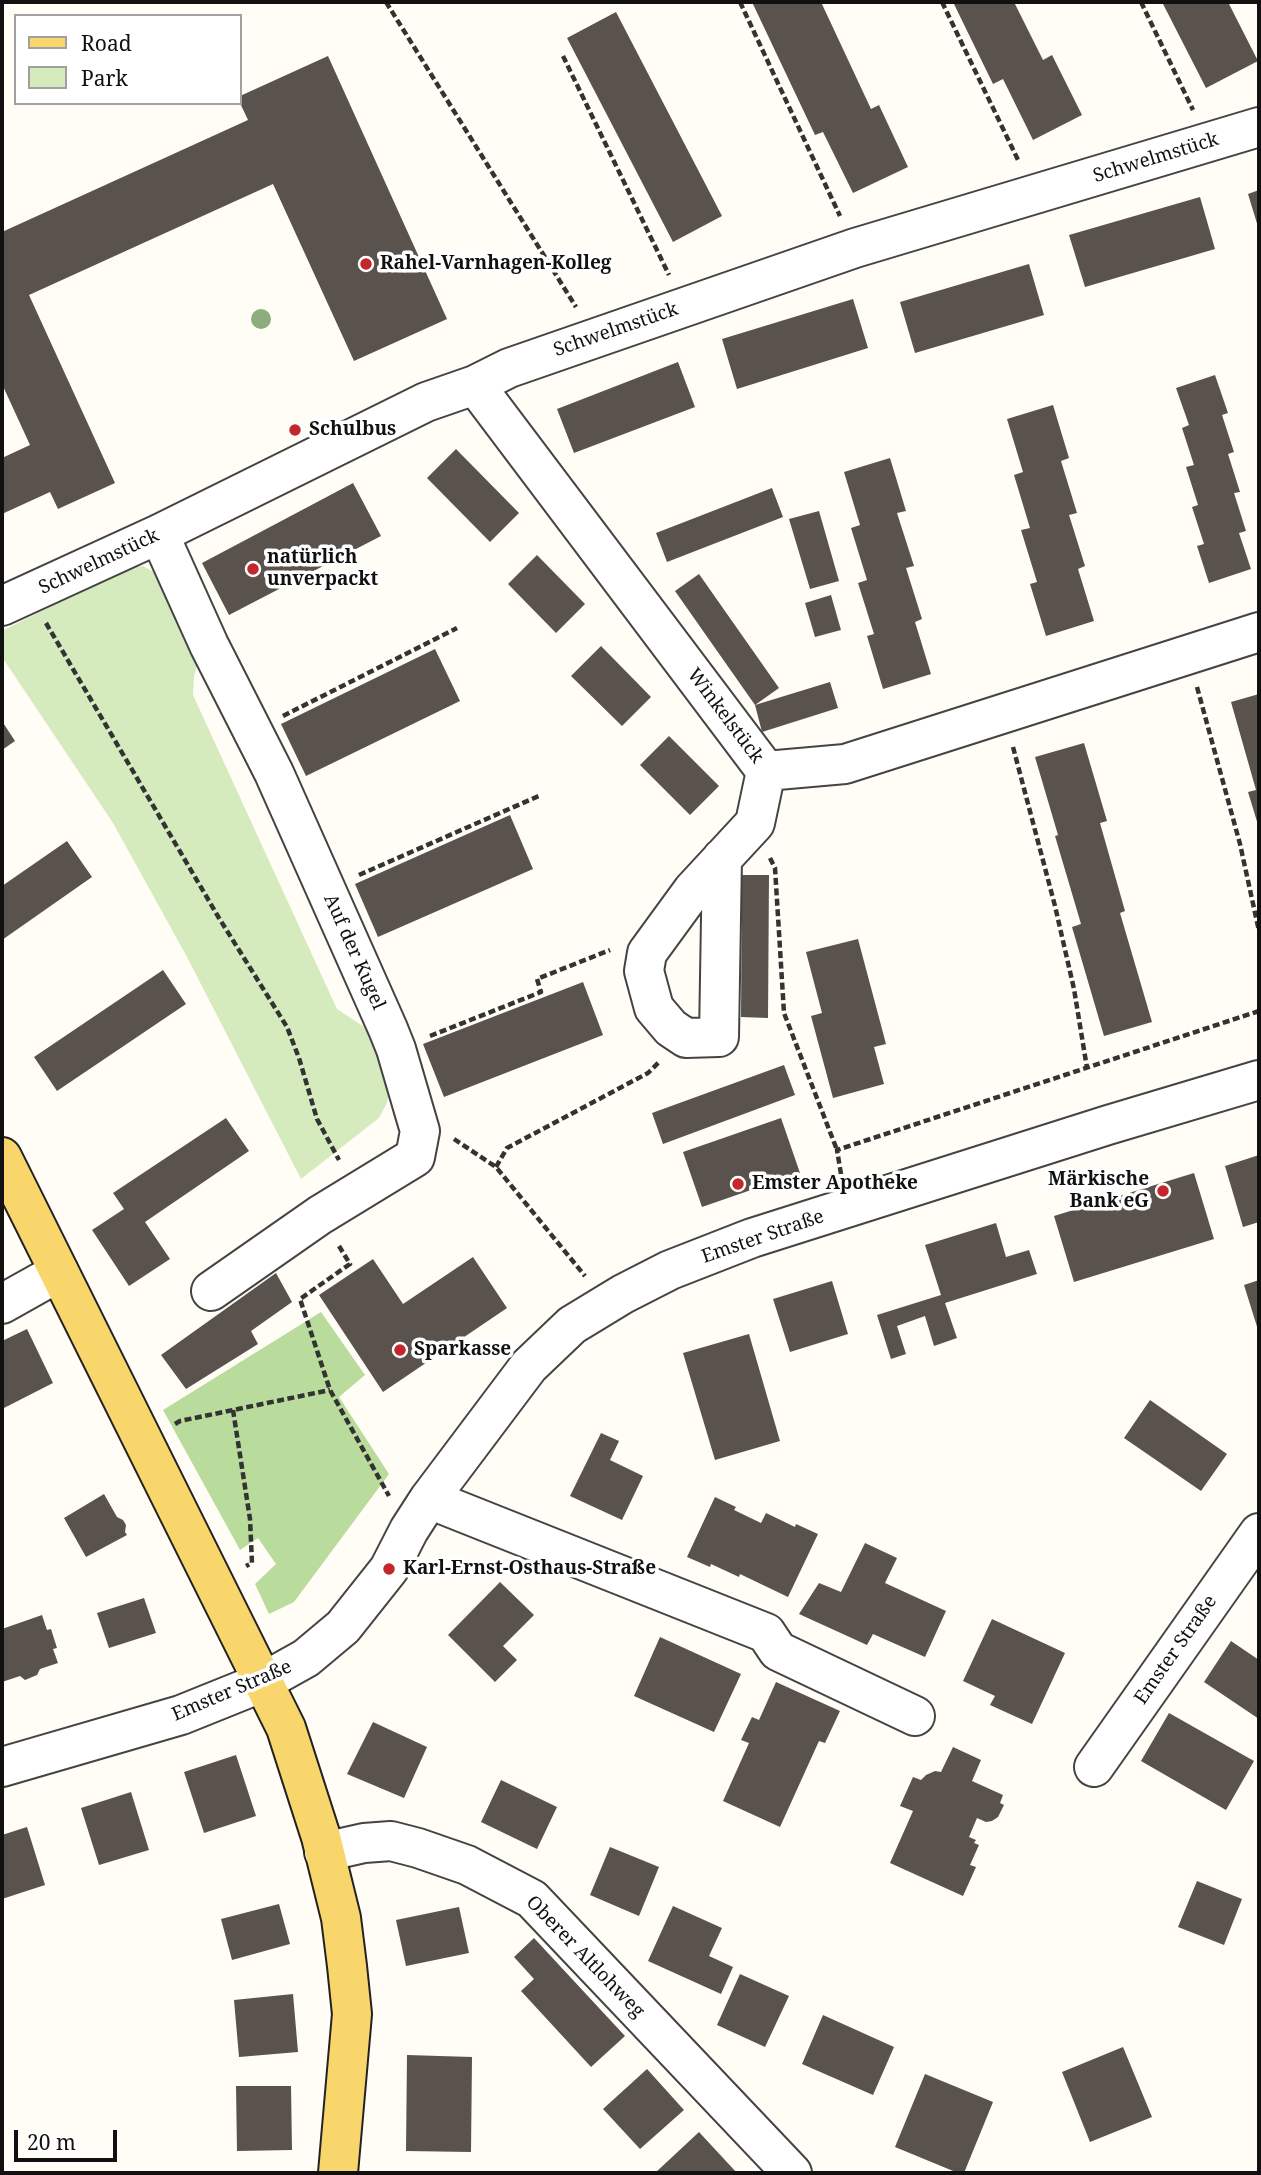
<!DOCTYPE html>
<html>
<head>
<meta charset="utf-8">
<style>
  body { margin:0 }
  #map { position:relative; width:1261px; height:2175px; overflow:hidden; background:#fffdf5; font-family:"Noto Serif",serif }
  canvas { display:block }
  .frame { position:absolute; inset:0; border:4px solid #111; pointer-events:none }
  .legend { position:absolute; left:14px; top:14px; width:228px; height:91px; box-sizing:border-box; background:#fff; border:2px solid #a0a0a0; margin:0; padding:9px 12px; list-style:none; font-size:21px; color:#111 }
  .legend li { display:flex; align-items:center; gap:14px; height:35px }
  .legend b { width:35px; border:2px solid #a0a0a0 }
  .scale { position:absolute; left:14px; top:2130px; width:103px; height:32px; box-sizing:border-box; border:4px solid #111; border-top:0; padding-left:9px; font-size:21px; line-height:24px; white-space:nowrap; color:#111; -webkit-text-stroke:5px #fff; paint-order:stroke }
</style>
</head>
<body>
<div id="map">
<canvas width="1261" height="2175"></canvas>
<div class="frame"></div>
<ul class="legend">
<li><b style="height:9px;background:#f9d66b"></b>Road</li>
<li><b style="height:19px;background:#d5ebbd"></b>Park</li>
</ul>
<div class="scale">20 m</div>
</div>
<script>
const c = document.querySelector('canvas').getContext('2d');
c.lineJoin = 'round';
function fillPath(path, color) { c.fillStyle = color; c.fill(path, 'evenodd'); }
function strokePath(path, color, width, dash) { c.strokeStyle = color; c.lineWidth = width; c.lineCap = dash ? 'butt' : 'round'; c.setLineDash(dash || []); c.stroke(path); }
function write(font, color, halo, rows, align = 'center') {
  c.font = font + ' "Noto Serif",serif'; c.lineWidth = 7; c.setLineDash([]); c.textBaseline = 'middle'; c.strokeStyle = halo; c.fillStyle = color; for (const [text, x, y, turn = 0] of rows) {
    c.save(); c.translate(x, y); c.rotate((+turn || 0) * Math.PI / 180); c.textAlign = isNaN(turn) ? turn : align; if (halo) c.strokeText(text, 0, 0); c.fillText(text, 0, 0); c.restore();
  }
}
fillPath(new Path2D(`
  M143 566 156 573 202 650 194 676 193 695 337 1009 375 1034 390 1086 387 1103 379 1118 301 1179 187 957 113 823 2 657V631L127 568Z`), '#d5ebbd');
fillPath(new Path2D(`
  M321 1312 365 1375 339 1397 389 1474 294 1602 269 1614 255 1584 276 1564 258 1538 240 1550 163 1410Z`), '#b9dc9c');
fillPath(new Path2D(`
  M752 2H821L871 109 879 105 908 167 853 193 823 132 815 135Z
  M953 2H1014L1043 60 1052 55 1082 115 1033 140 1003 79 993 84Z
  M1162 2H1228L1258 61 1206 88Z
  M616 12 722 216 673 242 567 38Z
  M328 56 447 319 354 361 273 184 29 295 115 483 58 509 50 492 2 514V458L30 445 2 384V232L248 120 240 103V96Z
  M1259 190V230L1248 194Z
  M1200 197 1215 249 1085 287 1069 235Z
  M1029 264 1044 315 915 353 900 302Z
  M853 299 868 348 737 389 722 339Z
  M678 362 695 407 574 453 557 409Z
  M1215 375 1228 413 1222 415 1234 452 1228 454 1240 492 1234 493 1246 531 1239 533 1251 569 1209 583 1197 546 1204 544 1192 507 1198 505 1186 467 1194 465 1182 428 1189 425 1176 388Z
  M1053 405 1069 458 1061 461 1077 513 1069 515 1085 566 1078 569 1094 621 1046 636 1030 584 1037 582 1021 530 1030 528 1014 475 1023 472 1007 419Z
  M456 449 519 513 490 542 427 478Z
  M890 458 906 511 897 513 914 566 906 568 922 619 915 622 931 674 883 689 867 636 874 634 858 583 867 580 851 528 860 525 844 472Z
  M353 483 381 536 229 615 202 563Z
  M772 488 783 517 667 562 656 533Z
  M819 511 839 581 810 589 789 519Z
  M537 555 585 604 556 633 508 584Z
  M699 574 779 688 755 705 830 682 838 708 762 732 755 705 675 591Z
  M831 595 841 630 815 637 805 603Z
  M601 646 651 697 622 726 571 676Z
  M435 649 460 701 306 776 281 724Z
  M1259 694V828L1248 792 1256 790 1231 702Z
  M2 721 15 741 2 750Z
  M669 736 719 786 690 815 640 765Z
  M1084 743 1107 821 1100 823 1125 911 1120 913 1152 1022 1104 1036 1072 927 1081 924 1055 836 1058 835 1035 757Z
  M510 815 533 869 378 937 355 884Z
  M67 841 92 877 2 940V886Z
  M742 875H769L768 1018 741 1017Z
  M858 939 886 1044 874 1047 884 1084 833 1098 811 1016 822 1013 806 952Z
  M163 970 186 1004 57 1091 34 1057Z
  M583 982 603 1035 444 1097 423 1044Z
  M784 1065 795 1095 663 1144 652 1113Z
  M226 1118 249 1151 145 1222 170 1259 129 1286 92 1230 124 1209 113 1193Z
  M781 1118 800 1173 702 1207 683 1152Z
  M1259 1155V1222L1243 1227 1225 1166Z
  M1194 1173 1214 1239 1074 1282 1054 1216Z
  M996 1223 1006 1257 1029 1250 1037 1274 945 1303 957 1338 934 1346 925 1316 897 1326 906 1354 891 1359 877 1315 941 1295 925 1245Z
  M473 1257 507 1308 383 1392 319 1295 373 1259 403 1304Z
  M276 1273 292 1302 251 1331 258 1344 186 1389 161 1355Z
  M1259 1280V1333L1244 1285Z
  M832 1281 848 1334 790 1352 773 1299Z
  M27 1329 53 1383 2 1409V1341Z
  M749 1334 780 1441 715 1460 683 1353Z
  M1150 1400 1227 1454 1201 1491 1124 1438Z
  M601 1433 619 1441 610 1460 643 1476 622 1520 570 1496Z
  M104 1494 117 1517 123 1520 126 1525 125 1532 127 1535 86 1557 64 1518Z
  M715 1497 736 1507 734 1510 761 1523 766 1513 795 1527 796 1524 818 1534 788 1597 740 1574 739 1577 711 1564 710 1567 687 1557Z
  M865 1543 897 1558 885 1583 946 1611 925 1657 873 1634 867 1645 799 1614 819 1583 841 1592Z
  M500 1582 534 1615 503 1646 517 1660 495 1682 448 1635Z
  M144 1598 156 1633 109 1648 97 1613Z
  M42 1615 47 1630 51 1629 57 1648 53 1649 58 1663 40 1669 37 1675 25 1680 20 1676 2 1682V1629Z
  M992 1619 1065 1653 1032 1724 990 1705 995 1696 963 1681Z
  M660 1637 741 1674 714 1732 634 1696Z
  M1231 1641 1259 1660V1719L1204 1682Z
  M776 1682 840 1711 825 1743 819 1741 780 1827 723 1801 749 1743 741 1740 752 1717 759 1720Z
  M1169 1713 1254 1761 1226 1810 1141 1761Z
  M373 1722 427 1747 404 1798 347 1774Z
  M953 1747 981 1760 972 1781 1003 1795 1000 1803 1004 1805 998 1817 992 1821 986 1822 977 1818 969 1837 976 1840 974 1843 979 1845 970 1865 976 1867 963 1896 890 1863 913 1811 900 1806 913 1777 921 1780 926 1775 935 1771 941 1772Z
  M236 1755 256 1816 204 1833 184 1772Z
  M501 1780 557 1807 537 1849 481 1822Z
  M131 1792 149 1850 99 1865 81 1808Z
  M27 1827 45 1885 2 1899V1835Z
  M610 1847 659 1867 639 1916 590 1895Z
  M1197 1881 1242 1899 1224 1945 1178 1927Z
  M279 1904 290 1944 232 1960 221 1919Z
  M673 1906 722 1928 709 1956 733 1967 721 1994 648 1961Z
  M459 1907 469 1953 406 1966 396 1920Z
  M534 1938 625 2036 591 2067 521 1991 534 1979 514 1957Z
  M740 1974 789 1996 765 2047 717 2025Z
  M293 1994 298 2052 239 2057 234 2000Z
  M823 2015 894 2047 873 2095 802 2064Z
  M1123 2047 1152 2117 1090 2142 1062 2072Z
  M407 2055 472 2057 471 2152 406 2151Z
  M647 2069 684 2110 640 2149 603 2109Z
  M925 2074 993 2102 964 2173H958L895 2147Z
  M236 2086H291L292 2150 237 2151Z
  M699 2132 737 2173H655Z`), '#5a524d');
const minor = new Path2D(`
  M475 385 766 771 845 764 1259 632
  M159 534 209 645 274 773 388 1029 396 1049 420 1131 415 1157 320 1215 211 1291
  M2 606 159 534 426 402 475 385 509 368 855 248 1259 127
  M722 858 719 1037 686 1038 671 1028 654 1008 644 971 647 953 693 890 755 823 766 771
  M2 1304 59 1272
  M429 1499 766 1633 778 1651 915 1716
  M2 1767 181 1715 263 1682 306 1658 343 1627 389 1569 409 1530 429 1499 529 1366 572 1325 623 1294 670 1270 752 1238 1108 1125 1259 1080
  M1094 1767 1259 1533
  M324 1852 364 1843 391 1841 418 1848 467 1865 532 1899 792 2173`);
const major = new Path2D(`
  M2 1157 286 1728 321 1837 341 1918 347 1966 352 2014 338 2173`);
strokePath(minor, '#444', 42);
strokePath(major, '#222', 42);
strokePath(new Path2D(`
  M386 2 576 307
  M740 2 840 216
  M942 2 1019 162
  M1141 2 1193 110
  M563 56 669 275
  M46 623 219 918 287 1027 299 1058 317 1119 339 1160
  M1197 687 1240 844 1259 931
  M283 716 457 628
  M1013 747 1055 906 1074 989 1087 1068
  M770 858 775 868 784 1013 837 1150
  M359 875 541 795
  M430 1036 541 992 537 979 610 950
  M454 1139 496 1167 585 1276
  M496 1167 507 1148 648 1073 659 1062
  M841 1174 837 1150 1259 1011
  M339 1246 350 1264 300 1299 330 1390 389 1496
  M233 1410 250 1519 252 1563 246 1566
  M175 1424 180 1421 330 1390
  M1258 2173H1259`), '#333', 4.5, [7, 3.5]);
strokePath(minor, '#fff', 38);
strokePath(major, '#f9d66b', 38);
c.fillStyle = '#8dad7f';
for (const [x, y] of [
  [261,319]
]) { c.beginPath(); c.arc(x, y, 10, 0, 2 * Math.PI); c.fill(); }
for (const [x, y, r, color] of [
  [366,264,7,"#c4262e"],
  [295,430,7,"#c4262e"],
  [253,569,7,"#c4262e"],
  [738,1184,7,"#c4262e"],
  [1163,1191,7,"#c4262e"],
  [400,1350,7,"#c4262e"],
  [389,1569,7,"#c4262e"]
]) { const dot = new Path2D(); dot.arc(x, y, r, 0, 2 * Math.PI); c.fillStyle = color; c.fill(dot); strokePath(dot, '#fff', 2.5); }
write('19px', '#111', '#fff', [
  ["Schwelmstück",1156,158,-17],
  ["Schwelmstück",616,330,-19],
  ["Schwelmstück",99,562,-25],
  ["Winkelstück",725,716,53],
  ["Auf der Kugel",354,952,66],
  ["Emster Straße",763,1237,-19],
  ["Emster Straße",1176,1650,-55],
  ["Emster Straße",232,1691,-23],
  ["Oberer Altlohweg",585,1957,46]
]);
write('bold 19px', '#111', '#fff', [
  ["Rahel-Varnhagen-Kolleg",380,264],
  ["Schulbus",309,430],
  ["natürlich",267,558],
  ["unverpackt",267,580],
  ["Märkische",1149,1180,"right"],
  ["Bank eG",1149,1202,"right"],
  ["Emster Apotheke",752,1184],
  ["Sparkasse",414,1350],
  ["Karl-Ernst-Osthaus-Straße",403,1569]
], 'left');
</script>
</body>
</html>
